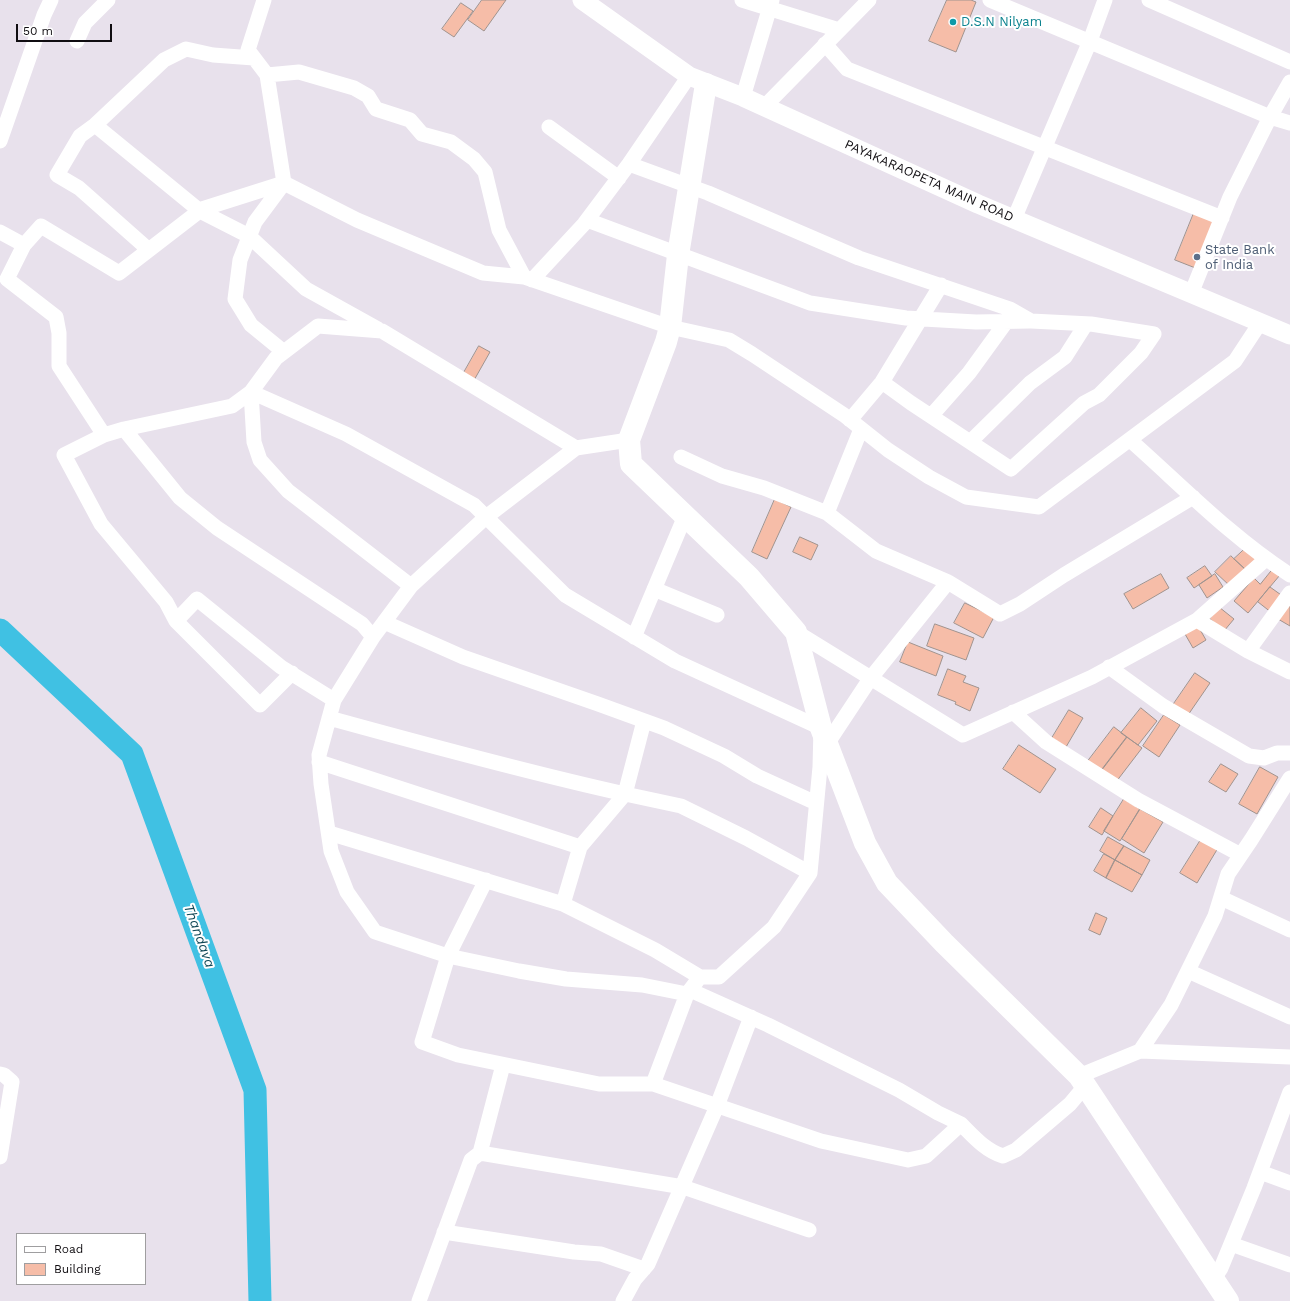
<!DOCTYPE html>
<html>
<head>
<meta charset="utf-8">
<style>
  body { margin:0 }
  #map { position:relative; width:1290px; height:1301px; overflow:hidden; background:#e8e1ec; font-family:"Work Sans",sans-serif }
  canvas { display:block }
  .legend { position:absolute; left:16px; top:1233px; width:130px; height:52px; box-sizing:border-box; background:#fff; border:1px solid #9f9ea0; margin:0; padding:5px 7px; list-style:none; font-size:12px; color:#100d11 }
  .legend li { display:flex; align-items:center; gap:8px; height:20px }
  .legend b { width:20px; border:1px solid #9f9ea0 }
  .scale { position:absolute; left:16px; top:24px; width:96px; height:18px; box-sizing:border-box; border:2px solid #100d11; border-top:0; padding-left:5px; font-size:12px; line-height:14px; white-space:nowrap; color:#100d11; -webkit-text-stroke:3px #fff; paint-order:stroke }
</style>
</head>
<body>
<div id="map">
<canvas width="1290" height="1301"></canvas>
<ul class="legend">
<li><b style="height:5px;background:#fff"></b>Road</li>
<li><b style="height:11px;background:#f6bda8"></b>Building</li>
</ul>
<div class="scale">50 m</div>
</div>
<script>
const c = document.querySelector('canvas').getContext('2d');
c.lineJoin = 'round';
function strokePath(path, color, width, dash) { c.strokeStyle = color; c.lineWidth = width; c.lineCap = dash ? 'butt' : 'round'; c.setLineDash(dash || []); c.stroke(path); }
function fillPath(path, color) { c.fillStyle = color; c.fill(path, 'evenodd'); }
function write(font, color, halo, rows, align = 'center') {
  c.font = font + ' "Work Sans",sans-serif'; c.lineWidth = 4; c.setLineDash([]); c.textBaseline = 'middle'; c.strokeStyle = halo; c.fillStyle = color; for (const [text, x, y, turn = 0] of rows) {
    c.save(); c.translate(x, y); c.rotate((+turn || 0) * Math.PI / 180); c.textAlign = isNaN(turn) ? turn : align; if (halo) c.strokeText(text, 0, 0); c.fillText(text, 0, 0); c.restore();
  }
}
strokePath(new Path2D(`
  M0 630 132 754 255 1090 260 1301`), '#40c1e3', 23);
const building = new Path2D(`
  M482 0H506L484 31 468 20Z
  M947 0H971L976 2 956 52 929 41Z
  M461 3 473 11 454 37 442 29Z
  M1196 208 1219 217 1198 269 1175 260Z
  M479 346 490 352 473 382 462 376Z
  M775 499 791 507 767 559 752 552Z
  M800 537 818 545 811 560 793 552Z
  M1247 547 1258 558 1246 570 1234 559Z
  M1231 556 1246 570 1230 586 1215 572Z
  M1205 566 1212 576 1194 588 1187 578Z
  M1273 569 1280 575 1248 613 1234 601 1254 578 1260 584Z
  M1161 574 1169 588 1133 609 1124 594Z
  M1215 574 1223 587 1207 598 1199 585Z
  M1270 587 1284 597 1272 613 1258 602Z
  M1290 599V626L1278 619Z
  M965 603 994 617 983 638 954 623Z
  M1219 607 1234 619 1224 631 1210 619Z
  M935 624 974 638 966 660 927 646Z
  M1198 626 1206 640 1193 648 1185 634Z
  M908 642 943 656 936 676 900 662Z
  M948 669 966 676 963 682 979 688 970 711 955 704 956 702 938 695Z
  M1195 673 1210 683 1188 715 1173 705Z
  M1141 708 1157 721 1138 745 1121 733Z
  M1069 710 1083 718 1066 747 1052 738Z
  M1164 715 1180 725 1159 757 1143 746Z
  M1114 727 1127 737 1101 771 1088 761Z
  M1127 737 1142 748 1116 782 1101 771Z
  M1019 745 1056 769 1040 793 1003 769Z
  M1221 764 1238 774 1226 792 1209 782Z
  M1260 767 1278 777 1257 814 1239 804Z
  M1124 799 1140 809 1120 841 1104 831Z
  M1101 808 1113 816 1102 835 1089 827Z
  M1140 809 1163 822 1144 853 1122 839Z
  M1108 837 1124 846 1115 860 1100 851Z
  M1202 838 1218 848 1197 883 1180 873Z
  M1124 846 1150 860 1142 875 1115 860Z
  M1104 854 1115 860 1106 878 1094 871Z
  M1115 860 1142 875 1132 892 1106 878Z
  M1096 913 1107 918 1100 935 1089 930Z`);
fillPath(building, '#f6bda8');
strokePath(building, '#a0938e', 1);
strokePath(new Path2D(`
  M742 0 839 30
  M990 0 1270 117 1290 123
  M1149 0 1290 62
  M77 41 85 23 108 0
  M825 44 847 69 1222 218
  M267 75 299 72 354 88 368 96 376 109 410 120 422 134 451 142 474 159 485 172 499 230 524 277
  M743 97 772 0
  M764 107 869 0
  M95 125 200 211 249 236 306 289 378 329
  M549 127 619 178
  M0 141 44 15 51 0
  M629 164 708 193 859 258 1010 309 1031 321 1091 324 1154 334 1141 353 1099 395 1084 403 1011 469 911 403 882 382
  M1014 219 1090 41 1105 0
  M587 220 810 303 906 318 976 322 1030 321
  M0 232 24 245 41 226 119 273 202 209 284 183 267 75 248 50 264 0
  M24 245 7 279 56 317 59 333V366L104 435 124 429 232 406 251 392 276 358 318 326 382 331 576 448
  M149 250 79 188 57 175 80 136 95 125 164 60 186 49 213 55 254 58
  M532 280 584 224 629 164 689 76
  M1191 294 1230 197 1270 117 1290 82
  M284 352 251 325 235 299 240 260 255 222 284 183 357 220 483 273 524 277 670 327 729 340 752 354 844 415 888 450 929 477 966 497 1039 507 1235 361 1260 323
  M251 392 346 434 474 505 565 595 675 661 821 728 820 767 810 873 774 927 719 977H700L687 994 653 1084
  M251 392 254 442 260 460 288 491 411 586
  M931 416 969 373 1006 322
  M850 420 882 382 941 285
  M124 429 180 498 217 528 362 624 373 637
  M861 429 827 513 876 551 948 582
  M104 435 64 455 101 524 166 602 176 621
  M629 440 576 448 486 517 411 586 373 637 334 700 319 755 321 784 331 851 347 892 375 932 448 956 519 971 566 979 642 985 687 994
  M1130 440C1182 486 1231 537 1290 575
  M971 441 1030 383 1065 357 1086 324
  M681 457 722 476 764 488 827 513
  M654 589 717 615
  M1197 620 1266 559
  M384 622 463 657 598 704 664 728 724 756 757 776 816 803
  M796 632 963 735 1092 677 1197 620 1248 651 1290 672
  M634 637 685 516
  M1248 651 1290 593
  M1109 667 1163 706 1249 756 1264 758 1277 753H1290
  M292 673 260 705 176 621 197 599 281 667 334 700
  M1013 712 1046 742 1138 800 1241 855
  M329 718C427 745 526 772 625 794L644 721
  M827 744 870 679 948 582 1000 614 1020 604 1064 575 1193 497
  M319 762 580 847
  M329 833 563 904 655 950 700 977
  M486 880 448 956 422 1042 458 1055 599 1084H653L821 1141 908 1160 926 1156 961 1124 938 1113 899 1090 768 1025 690 990
  M1221 898 1290 930
  M563 904 580 847 625 794 681 806 746 838 810 873
  M1188 971 1290 1017
  M1140 1051 1171 1005 1215 916 1228 874 1251 840 1290 778
  M0 1074 4 1075 12 1082 0 1157
  M1079 1076 1140 1051 1290 1057
  M961 1124C974 1137 986 1151 1003 1156L1016 1150 1070 1104 1085 1086
  M480 1153 503 1065
  M1260 1172 1290 1183
  M444 1232 574 1252 601 1254 644 1269
  M1231 1244 1290 1265
  M1213 1280 1221 1268 1254 1188 1290 1092
  M419 1301 471 1160 480 1153 683 1187 809 1230
  M623 1301 635 1279 648 1264 717 1106 751 1017`), '#fff', 15);
strokePath(new Path2D(`
  M582 0 689 76 743 97 978 204 1290 335`), '#fff', 19);
strokePath(new Path2D(`
  M706 84 678 255 670 327 666 342 629 440 631 464 749 577 796 632 821 728 865 843 887 883 944 943 1079 1076 1228 1301`), '#fff', 22);
for (const [x, y, r, color] of [
  [953,22,4,"#0f9aa8"],
  [1197,257,4,"#5c6f8a"]
]) { const dot = new Path2D(); dot.arc(x, y, r, 0, 2 * Math.PI); c.fillStyle = color; c.fill(dot); strokePath(dot, '#fff', 1.5); }
write('13px', '#0d838f', '#fff', [
  ["D.S.N Nilyam",961,22]
], 'left');
write('13px', '#100d11', '#fff', [
  ["PAYAKARAOPETA MAIN ROAD",929,181,24]
]);
write('13px', '#4e5e75', '#fff', [
  ["State Bank",1205,250],
  ["of India",1205,265]
], 'left');
write('italic 14px', '#0f4755', '#fff', [
  ["Thandava",199,936,70]
]);
</script>
</body>
</html>
